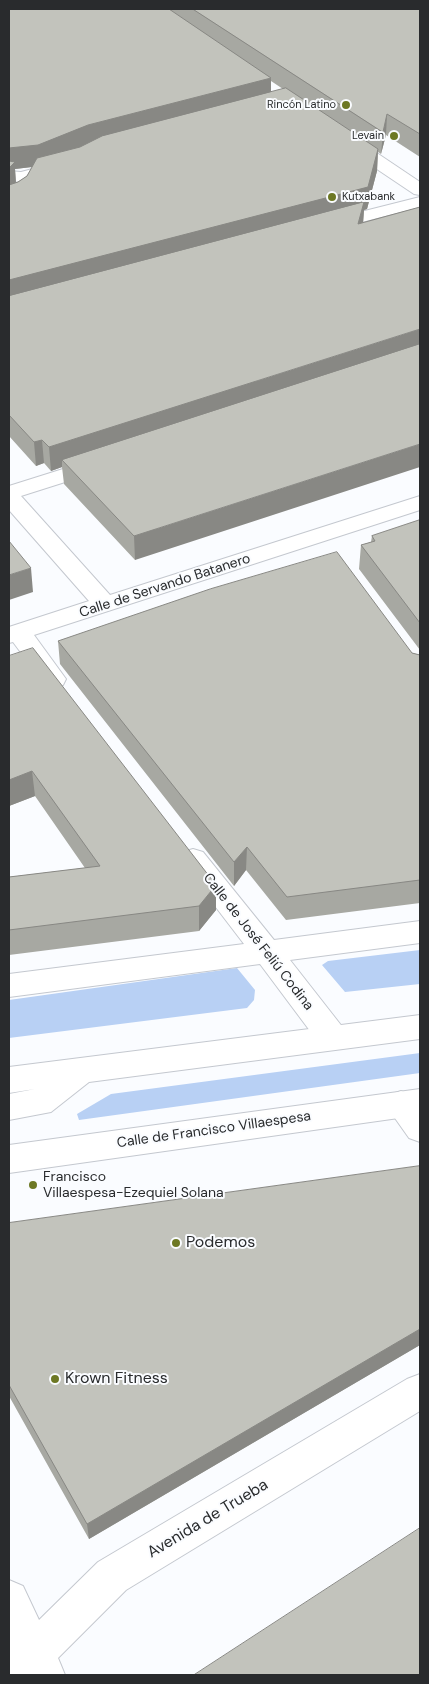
<!DOCTYPE html>
<html>
<head>
<meta charset="utf-8">
<style>
  body { margin:0 }
  #map { position:relative; width:429px; height:1684px; overflow:hidden; background:#fafcff; font-family:"DM Sans",sans-serif }
  canvas { display:block }
  .frame { position:absolute; inset:0; border:10px solid #292b2d; pointer-events:none }
</style>
</head>
<body>
<div id="map">
<canvas width="429" height="1684"></canvas>
<div class="frame"></div>
</div>
<script>
const c = document.querySelector('canvas').getContext('2d');
c.lineJoin = 'round';
function fillPath(path, color) { c.fillStyle = color; c.fill(path, 'evenodd'); }
function strokePath(path, color, width, dash) { c.strokeStyle = color; c.lineWidth = width; c.lineCap = dash ? 'butt' : 'round'; c.setLineDash(dash || []); c.stroke(path); }
function write(font, color, halo, rows, align = 'center') {
  c.font = font + ' "DM Sans",sans-serif'; c.lineWidth = 4; c.setLineDash([]); c.textBaseline = 'middle'; c.strokeStyle = halo; c.fillStyle = color; for (const [text, x, y, turn = 0] of rows) {
    c.save(); c.translate(x, y); c.rotate((+turn || 0) * Math.PI / 180); c.textAlign = isNaN(turn) ? turn : align; if (halo) c.strokeText(text, 0, 0); c.fillText(text, 0, 0); c.restore();
  }
}
fillPath(new Path2D(`
  M420 950V984L345 992 322 965 328 961Z
  M237 968 255 990 254 1000 247 1008 9 1038V1000Z
  M420 1053V1073L79 1120 77 1114 111 1094Z`), '#b8d0f4');
const minor = new Path2D(`
  M347 136 353 137 420 182V195L414 194 341 145 339 141 341 137Z
  M63 161 69 162 72 166 69 170 21 182 9 181V171L21 172Z
  M420 197V207L327 231 321 230 318 226 321 222Z
  M98 458 106 459 109 464 106 469 21 496 110 595 420 496V510L34 635 66 679 63 685 54 687 45 685 13 642 9 643V627L89 601 9 510V486Z
  M193 849 203 852 274 940 420 921V943L290 960 344 1029 348 1038 344 1047 333 1050 322 1047 260 964 9 997V974L244 944 179 859 183 852Z
  M401 1091C427 1100 420 1119 420 1142L409 1138 385 1104 390 1095Z
  M420 1374V1411L126 1590 58 1658 65 1675H9V1580L23 1586 39 1620 98 1562 407 1379Z`);
const tertiary = new Path2D(`
  M420 1015V1039L89 1082 51 1112 9 1120V1094L35 1089 9 1093V1067Z
  M420 1089V1115L9 1173V1145Z`);
strokePath(minor, '#c4c8cf', 2);
strokePath(tertiary, '#c4c8cf', 2);
fillPath(minor, '#fff');
fillPath(tertiary, '#fff');
fillPath(new Path2D(`
  M9 9H420V157L386 135 381 154 378 152 377 171 367 209 364 210 363 223 135 560 64 484 62 467 51 471 44 463 36 466 9 436ZM271 81 283 89 271 92ZM32 167 27 176 16 183 15 169Z
  M420 520V650L359 569 361 545 371 542 372 536Z
  M58 641 412 653 420 655V903L286 920 246 870 234 886 60 664Z
  M9 656 216 885V910L199 931 9 955V877L85 868 35 796 9 806Z
  M420 1166V1345L89 1539 9 1396V1223Z`), '#a7a8a2');
fillPath(new Path2D(`
  M271 78V99L40 166 15 169 16 184 9 192V148L88 125Z
  M387 114 386 135 381 154 383 132Z
  M378 149 377 171 367 209 364 210 363 224 9 303V280Z
  M420 329V352L62 460V467L51 471 49 447Z
  M42 440 44 463 36 466 34 442Z
  M420 444V467L135 560 134 536Z
  M31 568 33 592 9 600V575Z
  M32 771 35 796 9 806V780Z
  M247 847 246 870 234 886V862Z
  M216 885V910L199 931V906Z
  M420 1329V1345L89 1539 87 1524Z`), '#888884');
const building = new Path2D(`
  M9 9H169L271 78 88 125 38 145 9 148Z
  M193 9H420V134L387 114 383 132Z
  M286 88 378 149 368 187 9 280V185L18 182 27 176 37 158 80 147 102 136Z
  M9 161 15 162 9 168Z
  M364 202 358 224 420 207V329L49 447 42 440 34 442 9 415V296Z
  M420 344V444L134 536 62 460Z
  M420 520V623L361 545 375 541 372 536Z
  M9 541 31 568 9 575Z
  M337 552 412 653 420 655V880L287 897 247 847 234 862 58 641 210 589Z
  M33 648 216 885 199 906 9 930V877L100 866 32 771 9 780V656Z
  M420 1166V1329L87 1524 9 1385V1223Z
  M420 1528V1675H194Z`);
fillPath(building, '#c2c3bc');
strokePath(building, '#888884', 1);
for (const [x, y, r, color] of [
  [346,105,5,"#6d7824"],
  [394,136,5,"#6d7824"],
  [332,197,5,"#6d7824"],
  [33,1185,5,"#6d7824"],
  [176,1243,5,"#6d7824"],
  [55,1379,5,"#6d7824"]
]) { const dot = new Path2D(); dot.arc(x, y, r, 0, 2 * Math.PI); c.fillStyle = color; c.fill(dot); strokePath(dot, '#fafcff', 2); }
write('11px', '#292b2d', '#fafcff', [
  ["Rincón Latino",336,105],
  ["Levain",384,136],
  ["Kutxabank",342,197,"left"]
], 'right');
write('14px', '#292b2d', '#fafcff', [
  ["Calle de Servando Batanero",165,586,-18],
  ["Calle de José Feliú Codina",258,942,52],
  ["Calle de Francisco Villaespesa",214,1130,-8]
]);
write('14px', '#292b2d', '#fafcff', [
  ["Francisco",43,1177],
  ["Villaespesa-Ezequiel Solana",43,1193]
], 'left');
write('16px', '#292b2d', '#fafcff', [
  ["Podemos",186,1243],
  ["Krown Fitness",65,1379]
], 'left');
write('16px', '#292b2d', '#fafcff', [
  ["Avenida de Trueba",208,1519,-31]
]);
</script>
</body>
</html>
